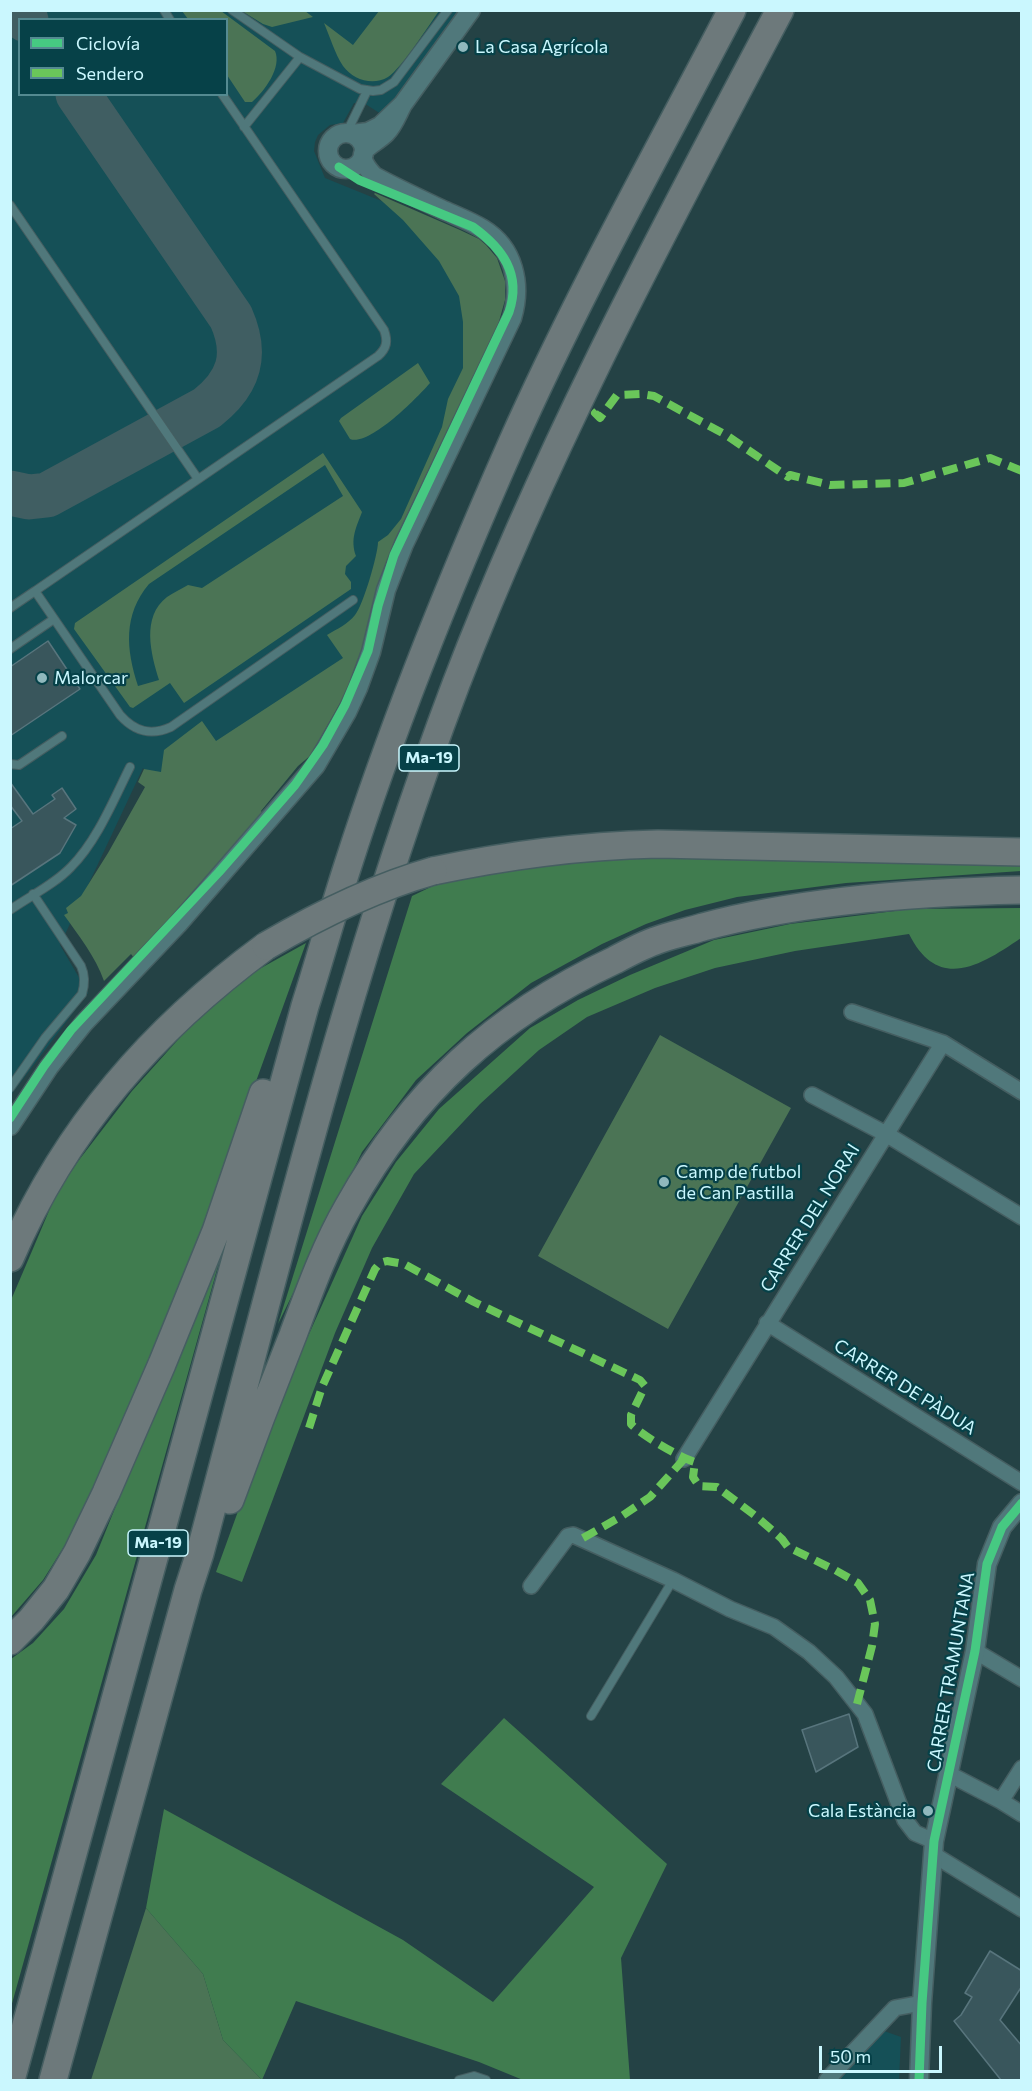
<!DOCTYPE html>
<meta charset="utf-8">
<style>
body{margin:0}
#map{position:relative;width:1032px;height:2091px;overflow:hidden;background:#244245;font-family:Commissioner,sans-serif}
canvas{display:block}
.frame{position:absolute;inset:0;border:12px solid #caf7fe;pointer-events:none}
.legend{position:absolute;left:18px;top:18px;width:210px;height:78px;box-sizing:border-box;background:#064148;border:2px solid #548a91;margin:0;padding:8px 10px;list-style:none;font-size:18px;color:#caf7fe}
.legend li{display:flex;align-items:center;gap:12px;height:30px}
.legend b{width:30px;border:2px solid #548a91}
.scale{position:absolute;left:819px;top:2046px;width:123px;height:27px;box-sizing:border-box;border:3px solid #caf7fe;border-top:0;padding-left:8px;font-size:18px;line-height:21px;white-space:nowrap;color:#caf7fe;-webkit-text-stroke:4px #064148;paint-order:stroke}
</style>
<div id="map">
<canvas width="1032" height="2091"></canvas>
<div class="frame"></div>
<ul class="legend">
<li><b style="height:8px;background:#46c982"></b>Ciclovía</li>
<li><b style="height:8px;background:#6ac65a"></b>Sendero</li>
</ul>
<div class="scale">50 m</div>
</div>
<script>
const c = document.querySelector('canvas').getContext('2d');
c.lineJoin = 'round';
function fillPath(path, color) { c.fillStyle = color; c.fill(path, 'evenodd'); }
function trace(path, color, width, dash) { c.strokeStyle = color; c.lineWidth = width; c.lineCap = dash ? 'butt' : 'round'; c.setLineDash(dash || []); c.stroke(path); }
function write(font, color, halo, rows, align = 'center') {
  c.font = font + ' Commissioner,sans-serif'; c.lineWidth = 4.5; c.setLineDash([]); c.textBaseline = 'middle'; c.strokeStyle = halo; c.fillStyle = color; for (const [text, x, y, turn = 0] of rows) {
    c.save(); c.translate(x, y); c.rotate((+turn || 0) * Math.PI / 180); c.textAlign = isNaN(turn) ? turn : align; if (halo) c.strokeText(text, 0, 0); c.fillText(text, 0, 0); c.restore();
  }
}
const built = new Path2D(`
 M11 11H460L384 116 367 105 354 103 343 123 330 125 318 135 315 142 314 151 325 178 453 230 498 307 382 561 311 748 284 783 213 868 143 768 60 945 88 993 11 1095ZM20 20H226V94H20Z
 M884 2031 901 2037 899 2080H839Z`);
const green = new Path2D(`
 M182 11H221L275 51C282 67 265 91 252 102H245L227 75 226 20 188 19Z
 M242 11H305L313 17 272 27 263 24Z
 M379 11H439C428 26 402 68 388 77 373 86 353 80 343 66 335 54 330 37 324 23L353 45Z
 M375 193 460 230 479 239 486 245 497 258 505 281V300L498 325 388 559 366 639 349 687 311 755 298 766 261 811 264 815 134 958 131 954 104 981C95 956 79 936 64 915L68 913 66 908 81 896 108 853 145 787 138 782 144 769 161 772 164 750 202 721 216 741 343 658 327 635C337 629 348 624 355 615 363 606 378 554 378 542L388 535 401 519 442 427 448 399 463 368V322L459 296 439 261 403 220 374 194Z
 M418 363 430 383C418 397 369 447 350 439L339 421 341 418Z
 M323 453 362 512C356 528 350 539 356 556L346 566 345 574 351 582V589L184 703 170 683 133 708 130 707 74 629 75 623ZM325 465 343 496 202 588 188 585C181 589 173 593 167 597 141 617 151 654 159 680L138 686C126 649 123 615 149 584Z
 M660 1035 791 1108 668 1329 538 1256Z
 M146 1908 203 1974 223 2040 262 2080H91Z`);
const forest = new Path2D(`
 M706 855 1021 861V871L846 883 737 897 685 910 646 924 602 944 531 983 467 1033 416 1080 362 1152 278 1324 412 896 437 884 486 874 592 857Z
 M1021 908V938C980 966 938 992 909 934L795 951 715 968 655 988 587 1017 539 1050 480 1104 414 1174 372 1248 335 1333 242 1582 216 1572 274 1412 362 1216 396 1162 439 1109 530 1028 578 1000 630 975 714 940 790 924 911 909Z
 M306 943 228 1159 178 1303 125 1424 70 1537 43 1580 11 1617V1300L32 1251 57 1192 79 1160 132 1091 184 1033 245 977Z
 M228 1230 11 2007V1659L33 1643 64 1609 96 1555Z
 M504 1718 667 1864 621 1958 630 2080H523L479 2062 296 2001 262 2080 223 2040 203 1974 146 1908 164 1809 403 1940 493 2002 594 1887 441 1784Z`);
const taxiway = new Path2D(`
 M20 10 26 20
 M10 493 29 497 47 495 207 408C239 383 248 355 231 317L78 94`);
const building = new Path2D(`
 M48 641 80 689 10 736V667Z
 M10 782 33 814 55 799 52 795 62 788 76 809 64 818 76 825 60 853 10 886V829L22 821 10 805Z
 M849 1714 858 1747 816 1772 802 1730Z
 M990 1951 1022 1971V1986L1000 2020 1022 2046V2080H1001L954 2021 961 2015 972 1997 965 1993Z`);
const service = new Path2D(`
 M164 10 170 20
 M232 10 300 57 360 89 373 91 381 90 394 82 448 10
 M244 127 300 57
 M347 132 367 91
 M10 205 198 479
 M35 591 378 356C387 348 388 341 384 330L222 94
 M10 608 35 591 120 715C135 732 151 736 171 727L353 600
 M10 649 54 619
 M10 764 19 765 62 736
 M10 910C30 896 55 884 71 867 97 841 114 799 130 767
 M10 1088 45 1038 82 994C85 984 85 975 81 966L33 894
 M591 1716 673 1580
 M459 2080 474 2076 486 2080`);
const minor = new Path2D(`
 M852 1012 943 1043 1022 1092
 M812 1095 886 1134 1022 1217
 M767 1323 1022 1483
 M684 1459 943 1043
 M531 1586 568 1536 573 1535 673 1580 730 1609 774 1627 809 1652 836 1677 865 1714 905 1820 915 1833 934 1841
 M975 1651 1022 1679
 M949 1774 1001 1801 1022 1814
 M1001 1801 1022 1768
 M934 1855 1022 1909
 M827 2080 895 2008 922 2003`);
const tertiary = new Path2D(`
 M328 151a18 18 0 1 1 36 0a18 18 0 1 1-36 0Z
 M352 134 368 132 380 126 403 104 471 10
 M10 1126 49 1067 84 1023 178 924 316 765 347 712 358 688 371 652 386 590 404 544 512 318C522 284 514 248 483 229 470 221 454 215 441 209 418 198 396 188 374 176 349 149 371 148 386 133 394 125 398 113 403 104
 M919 2080 922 2003 934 1841 975 1651 987 1564 1002 1527 1022 1503`);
const motorway = new Path2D(`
 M433 871C510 855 578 846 658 844L1022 852
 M10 1258C65 1129 153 1029 266 946
 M230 1500C250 1445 271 1390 293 1335 309 1292 325 1247 348 1207 412 1092 495 1016 615 960 628 953 641 946 655 941 670 935 687 932 703 927 803 900 918 892 1022 890
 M10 1641 31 1620 56 1589 77 1553 106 1493 162 1364 216 1231 263 1093
 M11 2080 305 1006C320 959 333 911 348 865 394 721 451 581 512 443 578 295 657 154 732 10
 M53 2080 188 1590 200 1553C278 1261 349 966 456 684 545 451 663 231 780 10`);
const motorwayBridge = new Path2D(`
 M266 946C319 915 373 888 433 871`);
const quiet = new Path2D(`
 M597 411 595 413 600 418 617 395 641 394 654 396 726 435 788 477 790 475 830 485 904 483 990 458 1022 471
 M309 1428 322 1387 375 1269 380 1263 387 1261 404 1264 474 1302 640 1380 645 1386 631 1415V1424C641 1435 681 1458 695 1462L693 1477 699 1486 717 1487 757 1517 782 1539 788 1547 835 1570 858 1583 870 1600 875 1624 872 1646 857 1704
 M583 1538 622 1516 650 1497 684 1459`);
const cycleway = new Path2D(`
 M10 1118 44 1066 71 1030 219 872 295 785 323 745 345 705 368 651 378 606 394 555 509 312C522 274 502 248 473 227L359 180 339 167
 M919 2080 922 2003 934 1841 975 1651 987 1564 1002 1527 1022 1503`);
const markers = [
 [463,47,6,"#90b8bd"],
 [42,678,6,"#90b8bd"],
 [664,1182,6,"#90b8bd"],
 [928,1811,6,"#90b8bd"]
];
const shields = [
 [429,758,60],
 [158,1543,60]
];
const shieldNames = [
 ["Ma-19",429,758],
 ["Ma-19",158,1543]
];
const poiNames = [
 ["La Casa Agrícola",475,47],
 ["Malorcar",54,678],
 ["Camp de futbol",676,1172],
 ["de Can Pastilla",676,1193],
 ["Cala Estància",916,1811,"right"]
];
const streetNames = [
 ["CARRER DEL NORAI",810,1218,-58],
 ["CARRER DE PÀDUA",905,1387,32],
 ["CARRER TRAMUNTANA",951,1672,-80]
];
fillPath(built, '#155057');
fillPath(green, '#4b7455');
fillPath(forest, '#407c4f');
trace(taxiway, '#405e62', 45);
fillPath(building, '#39565c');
trace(building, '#58757d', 1.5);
trace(service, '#455e61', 10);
trace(minor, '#455e61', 18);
trace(tertiary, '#455e61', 21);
trace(motorway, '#455e61', 30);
trace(service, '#50787b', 8);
trace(minor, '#50787b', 15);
trace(tertiary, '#50787b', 18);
trace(motorway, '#6d797b', 27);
trace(motorwayBridge, '#455e61', 30, []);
trace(motorwayBridge, '#6d797b', 27);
trace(quiet, '#6ac65a', 8, [15, 8]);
trace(cycleway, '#46c982', 9);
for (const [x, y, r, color] of markers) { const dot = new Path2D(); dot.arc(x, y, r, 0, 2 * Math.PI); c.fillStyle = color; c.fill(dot); trace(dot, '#064148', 2); }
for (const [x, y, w] of shields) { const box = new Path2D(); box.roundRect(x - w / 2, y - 13, w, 26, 4.5); c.fillStyle = '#064148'; c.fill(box); trace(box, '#caf7fe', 1.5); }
write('bold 16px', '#caf7fe', null, shieldNames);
write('18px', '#caf7fe', '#064148', poiNames, 'left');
write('18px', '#caf7fe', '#064148', streetNames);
</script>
